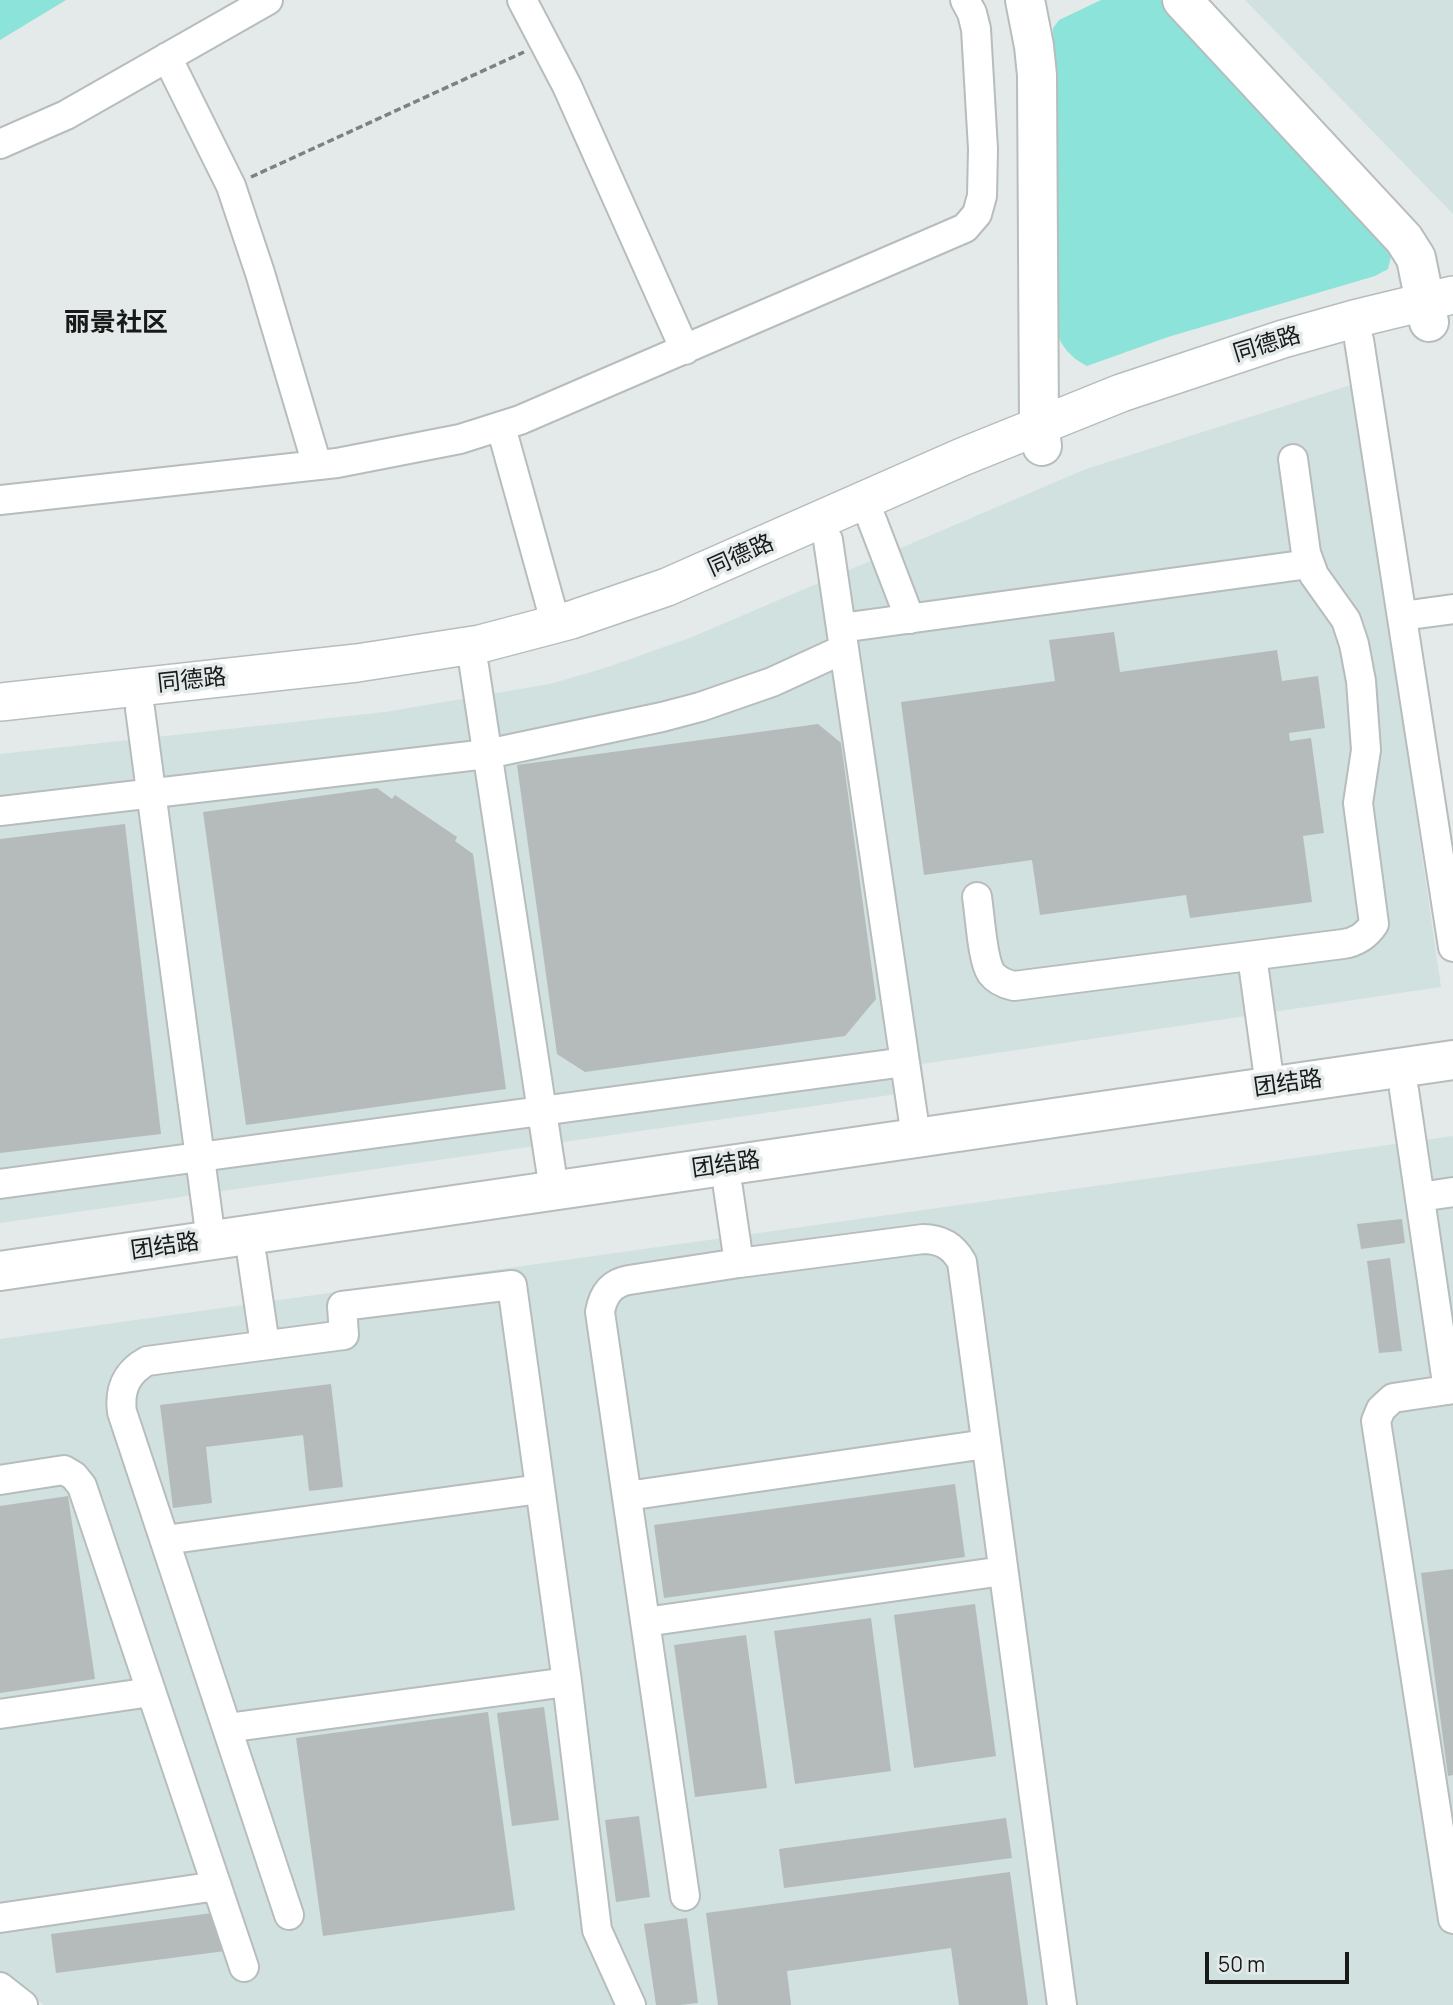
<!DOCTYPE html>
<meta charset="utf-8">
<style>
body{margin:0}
#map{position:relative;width:1453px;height:2005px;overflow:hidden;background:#e3eae9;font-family:Manrope,sans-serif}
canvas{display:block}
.scale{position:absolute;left:1205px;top:1952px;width:144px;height:32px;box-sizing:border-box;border:4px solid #171a19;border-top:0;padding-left:9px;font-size:21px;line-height:24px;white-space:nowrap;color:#171a19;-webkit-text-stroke:5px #e3eae9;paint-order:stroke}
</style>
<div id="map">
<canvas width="1453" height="2005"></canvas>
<div class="scale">50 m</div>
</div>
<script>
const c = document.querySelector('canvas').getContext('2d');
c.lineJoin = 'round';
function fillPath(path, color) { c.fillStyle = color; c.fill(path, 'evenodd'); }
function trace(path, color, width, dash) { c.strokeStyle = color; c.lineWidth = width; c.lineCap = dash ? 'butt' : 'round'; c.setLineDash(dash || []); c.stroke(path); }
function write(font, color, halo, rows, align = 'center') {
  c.font = font + ' Manrope,"Noto Sans SC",sans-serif'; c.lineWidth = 7; c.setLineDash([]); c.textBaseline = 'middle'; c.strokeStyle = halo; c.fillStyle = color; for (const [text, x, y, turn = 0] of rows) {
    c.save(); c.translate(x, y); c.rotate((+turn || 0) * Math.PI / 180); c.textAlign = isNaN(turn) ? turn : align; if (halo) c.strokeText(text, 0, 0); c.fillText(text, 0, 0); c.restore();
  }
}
const built = new Path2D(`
 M1245 0H1453V214Z
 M1354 384 1441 987 922 1064 925 1090 0 1223V754L385 712 550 684 605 668 692 637 1086 469Z
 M1453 1136V2005H44L0 1972V1339Z`);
const green = new Path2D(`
 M0 0H66L0 40Z
 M1101 0H1161L1389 242 1391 257 1388 269 1375 276 1168 337 1087 366C1071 358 1062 347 1055 330L1053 28 1059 20Z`);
const building = new Path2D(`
 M1114 632 1120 672 1277 650 1282 681 1318 676 1325 728 1289 733 1290 741 1311 738 1324 833 1303 836 1312 902 1190 918 1186 895 1040 915 1032 860 924 875 901 702 1055 681 1049 640Z
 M818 724 841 743 876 999 845 1036 585 1072 557 1054 517 765Z
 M377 788 392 799 395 795 457 837 455 841 473 854 506 1089 246 1125 203 812Z
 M125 824 161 1134 0 1153V839Z
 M1402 1219 1405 1243 1361 1249 1357 1224Z
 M1390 1258 1402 1351 1379 1353 1367 1261Z
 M331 1384 343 1487 309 1491 303 1435 206 1447 212 1503 173 1508 160 1405Z
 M955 1484 965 1557 664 1598 654 1525Z
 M68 1496 95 1679 0 1693V1506Z
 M1453 1569V1775L1448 1776 1421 1573Z
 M975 1604 996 1756 914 1768 894 1615Z
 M871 1618 891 1771 795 1784 774 1631Z
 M746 1635 767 1788 695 1797 674 1645Z
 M544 1707 559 1820 512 1826 497 1713Z
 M488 1712 515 1910 323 1936 296 1738Z
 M639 1816 650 1897 616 1902 605 1820Z
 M1006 1818 1012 1858 784 1888 779 1849Z
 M1010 1872 1028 2005H959L951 1948 787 1971 791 2005H718L706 1913Z
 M220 1912 225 1951 56 1973 51 1934Z
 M687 1918 698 2003 680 2005H656L644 1924Z`);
const path = new Path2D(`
 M251 177 524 52`);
const minor = new Path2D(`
 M522 0 567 86 685 350
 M167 57 231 186 260 273 317 465
 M0 144 66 115 268 0
 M1359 340 1453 947
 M501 427 556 625
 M0 500 337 463 460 439 520 420 965 228 977 214 982 196 983 149 976 29 972 13 965 0
 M872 520 910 619
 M828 540 916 1137
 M1402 616 1453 609
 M841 628 1309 564
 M474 666 554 1190
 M140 709 211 1240
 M0 811 487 754 662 717 700 707 772 682 844 649
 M977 897C980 915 982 959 991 973 997 981 1005 984 1014 986L1343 944C1357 942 1366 936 1374 924L1358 803 1366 750 1361 681 1354 644 1346 620 1314 575 1306 553 1293 459
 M1252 956 1270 1086
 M1404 1090 1448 1390
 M0 1184 905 1062
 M728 1188 739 1263
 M1420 1197 1453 1192
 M252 1257 265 1345
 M1453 1389 1393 1398 1381 1409 1376 1421 1453 1919
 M0 1480 64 1470 74 1476 82 1486 244 1967
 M627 1496 986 1444
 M165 1540 540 1489
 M645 1622 1003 1571
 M0 1714 151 1692
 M227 1728 567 1682
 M685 1896 600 1312C603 1295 611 1283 629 1280L739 1263 923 1239C941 1239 953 1246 962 1262L1062 2005
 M289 1915 122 1412C119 1389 127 1372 147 1361L344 1335 342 1306 512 1285 567 1682 597 1930 631 2005
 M0 1918 217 1886
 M0 1987 23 2005`);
const major = new Path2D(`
 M0 702 357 663 480 644 571 620 667 587 962 457 1121 393 1283 339 1354 319 1453 295`);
const highway = new Path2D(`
 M1025 0 1034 46 1037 75 1039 425 1042 446
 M1182 0 1404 239 1416 258 1429 322
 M0 1271 1453 1060`);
const streetNames = [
 ["同德路",1267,345,-17],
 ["同德路",741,556,-24],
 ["同德路",192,681,-6],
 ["团结路",1288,1084,-8],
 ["团结路",726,1165,-8],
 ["团结路",165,1247,-8]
];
const quarterNames = [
 ["丽景社区",116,324]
];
fillPath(built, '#d1e1df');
fillPath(green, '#8be3da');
fillPath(building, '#b5bbba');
trace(minor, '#b6bdbc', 32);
trace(major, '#b6bdbc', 40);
trace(highway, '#b6bdbc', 42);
trace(path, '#7d8281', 3.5, [7, 3.5]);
trace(minor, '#fff', 28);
trace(major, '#fff', 37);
trace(highway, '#fff', 38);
write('23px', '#171a19', '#e3eae9', streetNames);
write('bold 26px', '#171a19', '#e3eae9', quarterNames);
</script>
